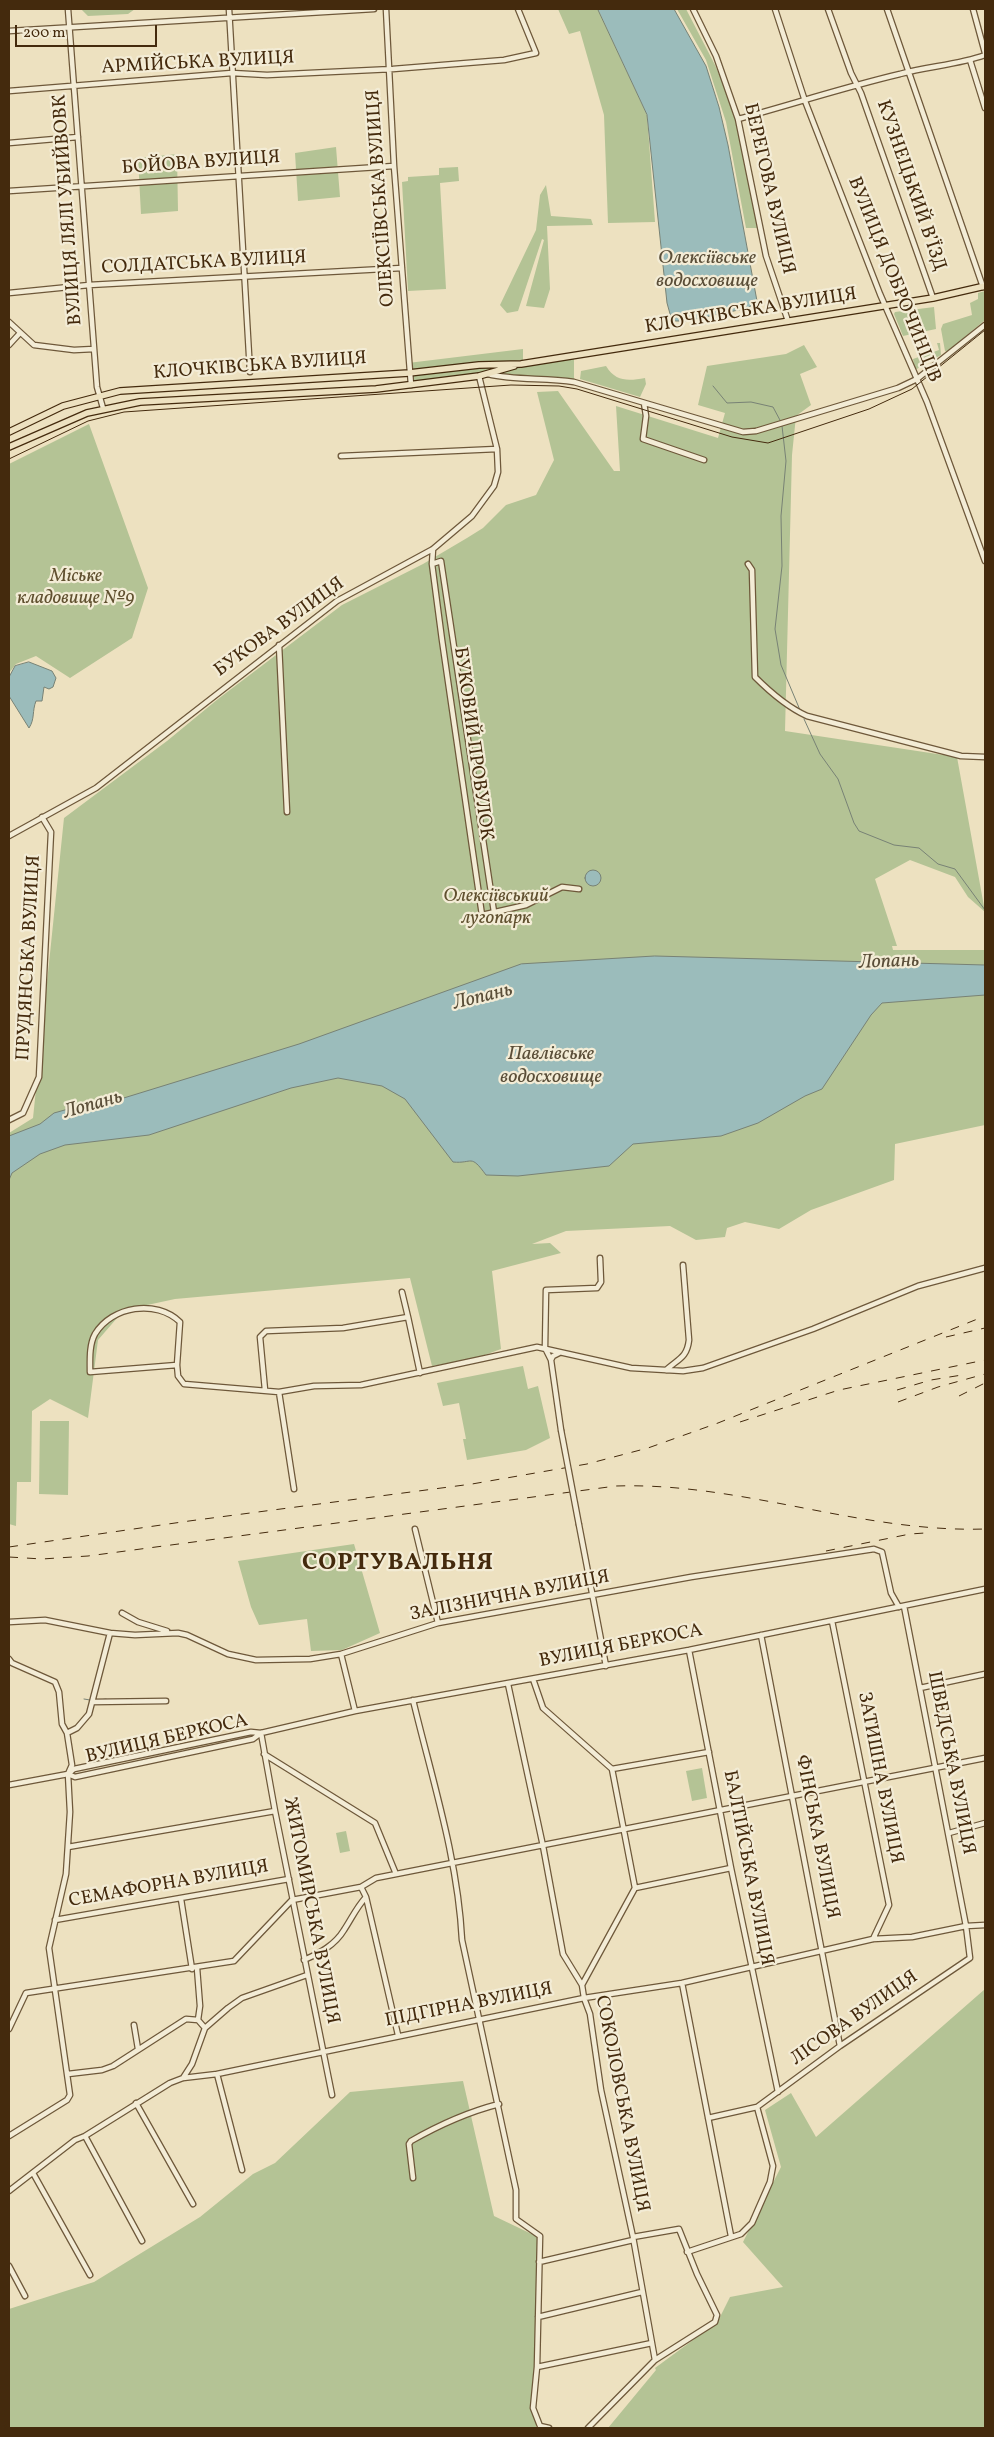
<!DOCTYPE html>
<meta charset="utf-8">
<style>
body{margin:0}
#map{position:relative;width:994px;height:2437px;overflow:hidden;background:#ede1c0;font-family:Vollkorn,serif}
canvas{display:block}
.frame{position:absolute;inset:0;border:10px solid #442a0d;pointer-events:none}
.scale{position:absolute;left:15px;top:25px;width:142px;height:22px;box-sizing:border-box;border:2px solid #442a0d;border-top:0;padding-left:6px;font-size:15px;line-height:18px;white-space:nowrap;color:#442a0d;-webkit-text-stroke:4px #f3ecd6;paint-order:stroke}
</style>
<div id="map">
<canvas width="994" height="2437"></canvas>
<div class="frame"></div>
<div class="scale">200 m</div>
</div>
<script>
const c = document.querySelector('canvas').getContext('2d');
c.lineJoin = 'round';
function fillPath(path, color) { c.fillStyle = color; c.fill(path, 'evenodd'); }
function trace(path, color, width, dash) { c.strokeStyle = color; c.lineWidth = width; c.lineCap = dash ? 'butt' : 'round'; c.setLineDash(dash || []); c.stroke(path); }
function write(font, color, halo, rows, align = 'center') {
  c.font = font + ' Vollkorn,serif'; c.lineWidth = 4.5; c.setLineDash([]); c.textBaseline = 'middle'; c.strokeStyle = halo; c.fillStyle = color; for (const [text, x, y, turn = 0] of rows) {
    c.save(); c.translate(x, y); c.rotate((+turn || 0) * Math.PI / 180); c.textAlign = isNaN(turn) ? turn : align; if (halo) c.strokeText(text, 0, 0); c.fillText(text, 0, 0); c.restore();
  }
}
const green = new Path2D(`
 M81 9H135L128 14 88 16Z
 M558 9H598L647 115 655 222 608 223 604 115 580 31 569 34Z
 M677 9H686L715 65 738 119 760 228H746L726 122 706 60Z
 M336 147 340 197 298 201 295 153Z
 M177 154 178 211 141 214 138 158Z
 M458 167 459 181 440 183 446 289 408 291 402 182 408 181V177L439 175V168Z
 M546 185 551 216 591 219 593 225 547 226 550 289 544 308 526 306 544 240 542 239 518 311 507 313 500 305 536 230 540 195Z
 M985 291V320L947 352 945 351 941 329 943 324 972 315 970 303 978 299V293Z
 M934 307 936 329 903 336 894 314 895 312Z
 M937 343H940L941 355 915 370 913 359 939 350Z
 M804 345 817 367 800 374 811 405 796 416 792 455 785 731 957 757 985 912 968 897 955 877 910 860 875 879 897 946H892L893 950H985V1125L895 1144 894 1180 811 1210 779 1229 745 1222 727 1228 725 1237 696 1240 670 1226 566 1231 532 1244 550 1243 561 1253 492 1271 501 1349 474 1359 432 1366 410 1278 175 1299 124 1310 98 1340 88 1418 50 1399 32 1411 31 1482H17L16 1526 9 1524V1133L33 1118 64 818 167 741 218 699 342 605 423 564 467 538 483 528 506 505 536 495 554 460 537 392 558 391 614 471H620L616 406 718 438 725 413 698 405 707 366 786 354Z
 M523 349V360L490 364 574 356V382L479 376 411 385 408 363Z
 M606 366C616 382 628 381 645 378L646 384 640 397 580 379 581 371Z
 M89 424 148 588 132 638 70 678 36 656 16 664 9 673V464Z
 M523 1366 528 1389 538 1386 550 1438 526 1450 467 1460 463 1439H466L459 1403 443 1406 437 1383Z
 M40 1421H69L68 1495 39 1494Z
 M354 1544 380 1633 342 1650 311 1651 307 1619 259 1625 251 1607 238 1561Z
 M702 1768 707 1798 692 1801 686 1771Z
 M346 1831 350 1851 340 1853 336 1833Z
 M985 1989V2428H608L656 2370 655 2368 712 2326 719 2319 730 2297 783 2287 743 2242 781 2167 765 2110 791 2093 816 2137Z
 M463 2081 494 2216 538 2237 536 2428H9V2309L94 2282 200 2217 253 2174 275 2163 350 2092Z`);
const water = new Path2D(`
 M598 9H674L706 66 719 107 728 145 757 301 748 308 686 321H672L667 303 647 115Z
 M29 662 52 671 56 678 53 687 49 689 44 687 42 701H36C32 711 35 719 29 728L9 696V677L15 666Z
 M585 878a8 8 0 1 1 16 0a8 8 0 1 1-16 0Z
 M655 956 985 965V995L882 1003 871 1015 822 1089 805 1096 758 1123 721 1136 633 1144 609 1166 518 1176 486 1175C470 1153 473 1164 453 1162L405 1099 382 1086 338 1078 291 1088 149 1135 65 1145 40 1154 12 1173 9 1180V1136L40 1124 54 1113 79 1106 101 1105 299 1044 521 964Z`);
const stream = new Path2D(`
 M713 386 727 403 751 402 773 407 781 422
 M782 426 786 461 781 516 782 566 775 629 781 665 800 710
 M804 719 820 754 838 779 854 823 859 831 894 845 919 848 938 864 955 869 985 910
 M84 1699 90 1700
 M99 1700 106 1699`);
const minor = new Path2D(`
 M68 9 97 387 103 408
 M229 9 250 372
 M386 9 394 166 411 385
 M693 9 716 56 738 119 766 256 788 321
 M775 9 805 101 880 294 927 402 985 561
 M828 9 851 73 861 93 933 298
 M887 9 983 287
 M973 9 985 53
 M9 31 374 9
 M970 60 985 108
 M9 91 232 73 267 75 393 69 504 60 536 53 518 9
 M738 119C793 104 845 87 900 74 928 66 958 65 985 55
 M9 143 78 137
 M9 191 394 166
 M9 293 89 285 402 268
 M9 322 34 345 74 350 94 349
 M9 345 20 333
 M488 374C516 381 545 377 574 382L743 432 756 431 898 388 917 379 985 325
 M644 403 646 416 643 439 704 460
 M341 456 497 449
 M433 549 432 564 442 640 482 915 526 905 562 887 579 889
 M432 564 441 561 494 912
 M748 564 752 570 755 677C771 693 787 707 807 716L961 756 985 757
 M279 645 287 812
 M9 836 96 788 337 601 433 549 472 516 494 486 498 472 497 449 479 376
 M9 1120 23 1113 39 1077 51 832 42 817
 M402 1292 408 1317
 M559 1353 553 1356 551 1360 561 1430
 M551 1360 545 1348 546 1290 597 1288 601 1282 600 1258
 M177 1365 180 1322C156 1299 112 1306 95 1334 89 1345 90 1360 90 1372L177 1365 178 1376 184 1384 279 1392 314 1386 361 1385 537 1347 631 1368 683 1371 703 1368 813 1329 918 1286 985 1268
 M666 1370C678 1359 687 1358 689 1340L683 1265
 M265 1390 260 1337 266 1331 343 1328 408 1317 420 1373
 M279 1392 294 1489
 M579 1525 606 1666
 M415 1529 438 1623
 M122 1613 138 1622 167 1631
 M832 1621 889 1905 873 1939
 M9 1622 45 1620 110 1633 135 1635 178 1633 187 1635 228 1654 256 1660 310 1659 341 1654 438 1623 691 1577 874 1549 882 1552 891 1593 899 1607
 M761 1635 840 2046
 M689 1650 731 1868 778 2092
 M341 1654 355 1711
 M9 1659 12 1663 55 1682 59 1692 62 1724 67 1733 72 1765 68 1774 70 1812 66 1874 49 1948 70 2095 67 2100 9 2136
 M533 1679 543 1708 612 1769
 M508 1684 543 1846 563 1954 582 1985 584 1998 590 2014 601 2090 633 2237 655 2360
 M920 1688 985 1674
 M413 1700C432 1779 458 1859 462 1940L516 2190V2219L540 2236 537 2367 533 2408 540 2426 549 2428
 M92 1702 166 1701
 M67 1733 77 1728 89 1714 110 1633
 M261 1733 275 1811 332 2095
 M709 1752 612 1769 635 1888 731 1868
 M264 1754 375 1823 396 1874
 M68 1774 75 1777 253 1739 261 1733
 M9 1785 68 1774 74 1769 251 1732 261 1733 355 1711 689 1650 985 1589
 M949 1833 985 1823
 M68 1847 275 1811
 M366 1897 398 2035
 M181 1899 192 1969
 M55 1920 289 1879
 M304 1960C320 1953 335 1945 344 1930 352 1918 356 1908 366 1897L361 1887 376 1878 985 1758
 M197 1968 200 2006 198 2020 205 2028
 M682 1983 731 2236
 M582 1985 635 1888
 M134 2025 138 2049
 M9 2029 26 1993 234 1961 292 1900 361 1887
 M68 2074 102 2070 113 2066 186 2019 198 2020
 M217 2074 242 2170
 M183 2078 192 2064 205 2028 228 2008 242 1998 307 1975
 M136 2103 193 2204
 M708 2118 757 2107 840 2046 970 1958 966 1926 985 1925
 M85 2136 142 2241
 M33 2173 90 2275
 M413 2178 409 2144 411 2141C439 2125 468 2112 499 2104
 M9 2191 75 2140 85 2136 170 2083 183 2078 217 2074 584 1998 682 1983 873 1939 912 1937 966 1926 904 1606
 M687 2252 741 2234 752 2223 770 2182 773 2166 757 2107
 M539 2262 633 2240
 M9 2266 25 2296
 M538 2317 642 2292
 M537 2367 652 2343
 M588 2428 655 2360 715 2322 717 2315 697 2274 679 2229 633 2237`);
const major = new Path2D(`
 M9 432 63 406 120 391 409 373 479 365 521 364 933 298 985 286
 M9 447 87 413 140 402 376 389 479 376 514 366`);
const tram = new Path2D(`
 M9 459 88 421 124 412 511 385 559 386 577 389 732 437 768 443 869 409 912 389 985 330`);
const rail = new Path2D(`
 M946 1337 985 1328
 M897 1390 931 1380 962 1375
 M959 1396 985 1383
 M898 1402 938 1387 985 1374
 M740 1422 839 1390 985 1360
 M9 1547 189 1521 472 1484 587 1464 648 1448 718 1423 985 1316
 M826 1551 910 1534 925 1533
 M9 1557 42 1559 88 1556 616 1486C741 1482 861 1533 985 1529`);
const minorBridge = new Path2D(`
 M561 1430 579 1525`);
const streetNames = [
 ["АРМІЙСЬКА ВУЛИЦЯ",198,64,-3],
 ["БОЙОВА ВУЛИЦЯ",201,164,-4],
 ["КУЗНЕЦЬКИЙ В’ЇЗД",910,186,71],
 ["БЕРЕГОВА ВУЛИЦЯ",768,189,77],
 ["ОЛЕКСІЇВСЬКА ВУЛИЦЯ",382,198,-94],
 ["ВУЛИЦЯ ЛЯЛІ УБИЙВОВК",69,210,-94],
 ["СОЛДАТСЬКА ВУЛИЦЯ",204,264,-3],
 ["ВУЛИЦЯ ДОБРОЧИНЦІВ",893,280,68],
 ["КЛОЧКІВСЬКА ВУЛИЦЯ",751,312,-9],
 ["КЛОЧКІВСЬКА ВУЛИЦЯ",260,367,-4],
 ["БУКОВА ВУЛИЦЯ",280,628,-36],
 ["БУКОВИЙ ПРОВУЛОК",472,744,82],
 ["ПРУДЯНСЬКА ВУЛИЦЯ",30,958,-87],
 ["ЗАЛІЗНИЧНА ВУЛИЦЯ",510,1597,-11],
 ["ВУЛИЦЯ БЕРКОСА",621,1647,-11],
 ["ВУЛИЦЯ БЕРКОСА",167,1740,-13],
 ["ШВЕДСЬКА ВУЛИЦЯ",950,1763,79],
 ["ЗАТИШНА ВУЛИЦЯ",879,1778,79],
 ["ФІНСЬКА ВУЛИЦЯ",816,1837,79],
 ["БАЛТІЙСЬКА ВУЛИЦЯ",747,1868,79],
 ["СЕМАФОРНА ВУЛИЦЯ",169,1885,-10],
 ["ЖИТОМИРСЬКА ВУЛИЦЯ",310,1911,79],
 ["ПІДГІРНА ВУЛИЦЯ",469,2006,-11],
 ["ЛІСОВА ВУЛИЦЯ",855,2019,-35],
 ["СОКОЛОВСЬКА ВУЛИЦЯ",621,2104,79]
];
const parkNames = [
 ["Міське",76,578],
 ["кладовище №9",76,600],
 ["Олексіївський",496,898],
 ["лугопарк",496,920]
];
const waterNames = [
 ["Олексіївське",707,259],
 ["водосховище",707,282],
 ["Лопань",889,963,-2],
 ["Лопань",483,998,-14],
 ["Павлівське",551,1055],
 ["водосховище",551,1078],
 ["Лопань",93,1106,-16]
];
const districtNames = [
 ["СОРТУВАЛЬНЯ",398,1565]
];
fillPath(green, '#b4c395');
fillPath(water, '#9bbcbb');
trace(water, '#788275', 1);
trace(stream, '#788275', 1);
trace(minor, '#6e583a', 7);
trace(major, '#442a0d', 8);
trace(minor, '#f3ecd6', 4.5);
trace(major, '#ede1c0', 5.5);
trace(tram, '#442a0d', 1);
trace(rail, '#442a0d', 1, [9, 9]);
trace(minorBridge, '#6e583a', 7, []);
trace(minorBridge, '#f3ecd6', 4.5);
write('19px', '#442a0d', '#f3ecd6', streetNames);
write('italic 19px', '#60502f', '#f3ecd6', parkNames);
write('italic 20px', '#5a4e38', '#f3ecd6', waterNames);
c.letterSpacing = '1px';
write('bold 24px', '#442a0d', '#f3ecd6', districtNames);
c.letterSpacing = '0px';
</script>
